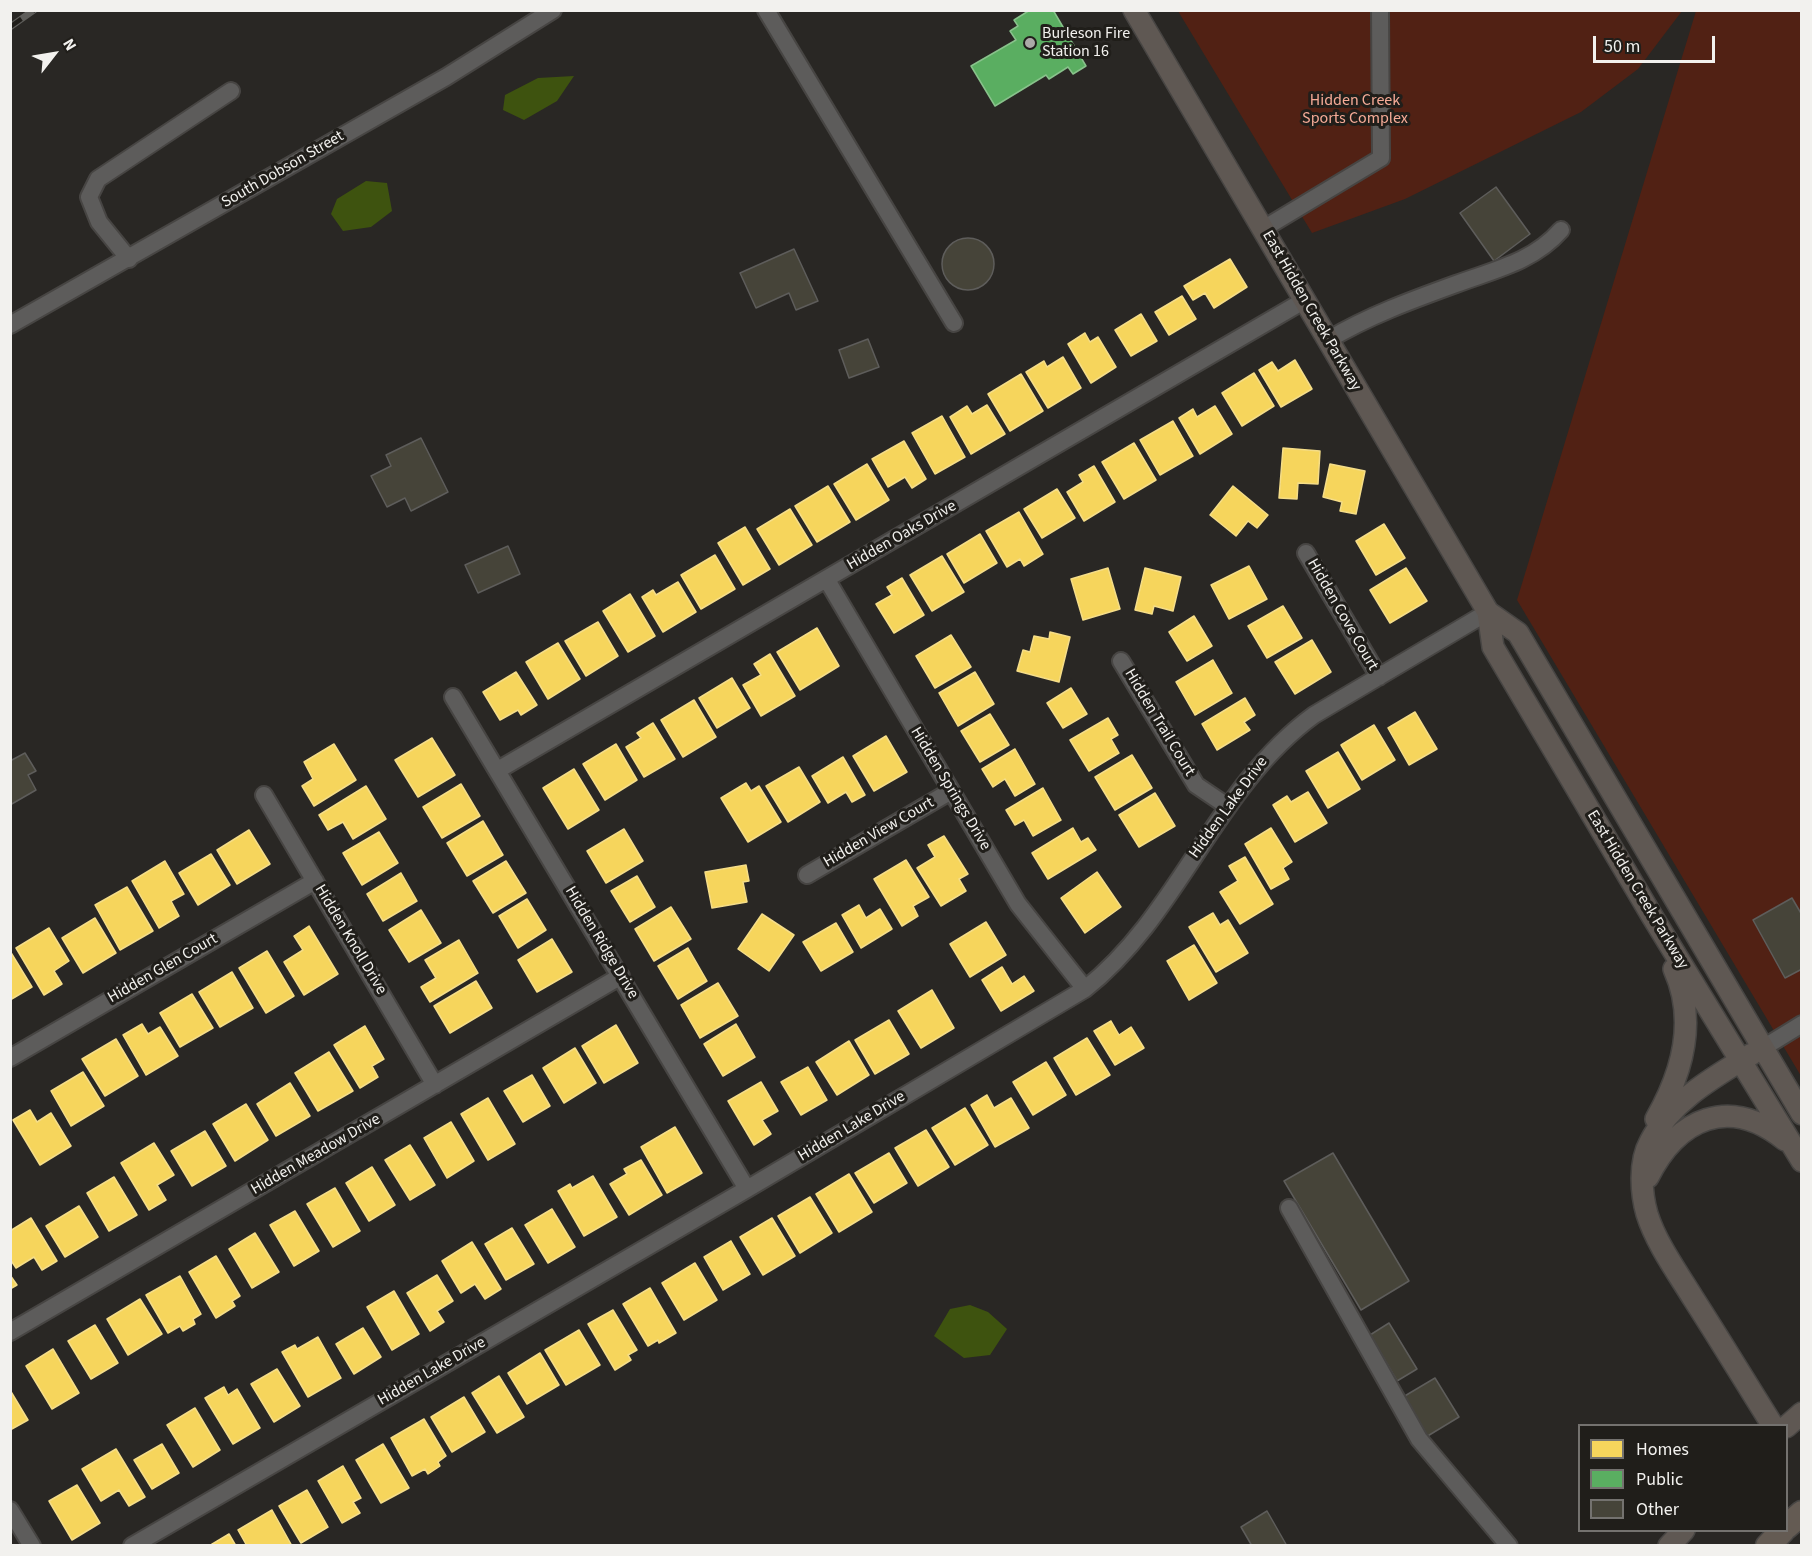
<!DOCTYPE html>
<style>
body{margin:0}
#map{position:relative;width:1812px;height:1556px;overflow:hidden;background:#292724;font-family:"Source Sans 3",sans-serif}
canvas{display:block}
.frame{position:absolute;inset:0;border:12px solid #f2f1ee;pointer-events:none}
.legend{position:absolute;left:1578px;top:1424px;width:210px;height:108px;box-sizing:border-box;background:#201e1a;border:2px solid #74726f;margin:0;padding:8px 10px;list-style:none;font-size:18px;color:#f2f1ee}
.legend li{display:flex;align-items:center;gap:12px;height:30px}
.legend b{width:30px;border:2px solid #74726f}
.north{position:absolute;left:24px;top:24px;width:60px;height:60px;-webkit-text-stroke:4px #201e1a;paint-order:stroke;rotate:59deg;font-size:16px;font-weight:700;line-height:24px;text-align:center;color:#f2f1ee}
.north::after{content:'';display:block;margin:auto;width:21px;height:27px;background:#f2f1ee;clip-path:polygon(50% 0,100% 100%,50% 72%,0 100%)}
.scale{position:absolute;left:1593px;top:36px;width:122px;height:27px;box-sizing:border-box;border:3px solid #f2f1ee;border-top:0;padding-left:8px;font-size:18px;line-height:21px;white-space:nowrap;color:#f2f1ee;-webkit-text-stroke:4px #201e1a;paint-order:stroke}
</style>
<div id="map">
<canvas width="1812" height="1556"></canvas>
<div class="frame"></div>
<ul class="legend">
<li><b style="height:16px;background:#f6d55c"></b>Homes</li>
<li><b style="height:16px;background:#5aae61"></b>Public</li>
<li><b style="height:16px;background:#464439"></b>Other</li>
</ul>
<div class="north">N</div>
<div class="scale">50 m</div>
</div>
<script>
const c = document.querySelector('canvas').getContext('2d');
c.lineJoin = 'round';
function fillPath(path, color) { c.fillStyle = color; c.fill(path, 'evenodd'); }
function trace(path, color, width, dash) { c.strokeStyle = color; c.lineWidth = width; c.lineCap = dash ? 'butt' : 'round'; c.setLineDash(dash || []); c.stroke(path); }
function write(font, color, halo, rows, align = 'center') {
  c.font = font + ' "Source Sans 3",sans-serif'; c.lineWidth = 6; c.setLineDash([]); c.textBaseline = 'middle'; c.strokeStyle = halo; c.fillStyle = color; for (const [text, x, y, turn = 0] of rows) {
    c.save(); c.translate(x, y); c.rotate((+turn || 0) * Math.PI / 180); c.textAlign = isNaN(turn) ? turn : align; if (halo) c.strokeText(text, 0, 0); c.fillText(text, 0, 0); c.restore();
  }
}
const green = new Path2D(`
 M1178 11H1682L1638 69 1581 112 1405 199 1312 233Z
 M1696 11H1801V1076L1517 600Z`);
const water = new Path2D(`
 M574 76 557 101 524 120 503 110 505 95 538 78Z
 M366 181 387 183 392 211 371 227 343 231 331 214 337 199Z
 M970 1305 988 1312 1007 1329 990 1355 964 1358 934 1336 950 1309Z`);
const homes = new Path2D(`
 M1230 259 1247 287 1214 308 1205 293 1193 300 1184 286Z
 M1182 296 1196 319 1169 335 1155 312Z
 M1141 314 1157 341 1131 356 1115 330Z
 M1085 333 1090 342 1098 337 1116 367 1091 383 1068 344Z
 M1063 357 1081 388 1048 408 1026 372 1044 361 1047 367Z
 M1295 360 1312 389 1281 407 1259 370 1272 362 1278 371Z
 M1254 373 1274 406 1242 426 1222 393Z
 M1021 374 1043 411 1010 431 988 394Z
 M987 405 1005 434 971 454 950 417 967 406 972 414Z
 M1215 406 1232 434 1200 454 1179 418 1193 409 1197 417Z
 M942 416 965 457 935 474 912 433Z
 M1173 421 1193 456 1160 475 1140 440Z
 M904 441 926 479 912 488 905 477 888 487 872 459Z
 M1134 443 1156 480 1124 499 1102 462Z
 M1283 448 1320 451 1318 484 1298 483 1297 499 1279 498Z
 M867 464 889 500 856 520 834 484Z
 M1330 464 1365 471 1356 514 1340 511 1342 502 1323 497Z
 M1094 466 1115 502 1084 521 1067 492 1083 482 1079 475Z
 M828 486 850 522 817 542 795 506Z
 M1233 486 1268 515 1257 528 1248 521 1236 536 1210 515Z
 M1057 489 1075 518 1042 538 1024 509Z
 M790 509 812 545 779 565 757 529Z
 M1019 512 1043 554 1024 566 1020 559 1007 567 986 531Z
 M1384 524 1405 558 1376 575 1356 541Z
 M745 527 770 569 743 585 718 543Z
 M980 534 997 563 964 583 947 554Z
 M715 555 735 589 701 609 681 575Z
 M942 556 964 592 932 611 910 575Z
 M1249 566 1267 599 1229 619 1211 585Z
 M1108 568 1120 609 1083 620 1071 579Z
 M1145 568 1181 577 1173 611 1154 606 1152 614 1135 610Z
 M1406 568 1427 601 1390 623 1370 590Z
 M902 578 924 615 894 633 876 604 892 595 887 587Z
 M678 582 696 612 663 632 642 597 653 590 656 595Z
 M630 594 655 636 628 652 603 611Z
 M1283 606 1302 638 1267 658 1248 626Z
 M1194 616 1212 646 1187 661 1169 632Z
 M598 622 618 656 586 676 565 641Z
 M817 628 839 666 800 690 777 652Z
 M1050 632 1070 637 1059 682 1017 671 1023 650 1030 652 1034 636 1049 639Z
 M951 635 971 667 935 688 916 656Z
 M1312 640 1331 672 1295 694 1275 662Z
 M558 643 580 679 548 699 526 662Z
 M770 654 795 696 761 716 743 685 761 675 754 664Z
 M1213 660 1232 693 1195 715 1176 682Z
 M516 672 537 705 521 715 518 710 500 720 483 692Z
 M975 672 994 704 958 726 939 693Z
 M732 678 750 708 717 728 699 698Z
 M1071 688 1087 714 1063 728 1047 703Z
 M1245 698 1255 715 1244 722 1250 730 1217 750 1202 724Z
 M694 700 716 737 683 757 661 720Z
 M1415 712 1437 749 1409 765 1388 728Z
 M990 714 1009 745 980 762 961 731Z
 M1108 718 1118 735 1111 739 1119 753 1089 771 1070 740Z
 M653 723 675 759 644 777 626 747 641 738 637 733Z
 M1374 725 1395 760 1362 780 1341 745Z
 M886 736 907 772 874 791 853 756Z
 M432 738 455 775 418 797 395 760Z
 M334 744 356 780 314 806 302 786 313 779 304 762Z
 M616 744 637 780 605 800 583 764Z
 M1015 749 1035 784 1015 796 1005 779 993 787 982 769Z
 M1338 752 1360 789 1328 808 1306 771Z
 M1132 755 1152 788 1115 810 1095 777Z
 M843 757 865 795 852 802 846 792 828 803 812 776Z
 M799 767 820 802 788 822 766 786Z
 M574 769 599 810 568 829 543 788Z
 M746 783 751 791 759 786 781 822 748 842 721 798Z
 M461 784 480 816 442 838 423 807Z
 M366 786 386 819 353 839 343 822 328 830 319 815Z
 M1043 788 1061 820 1033 836 1024 820 1015 825 1006 810Z
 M1308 792 1327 823 1295 842 1273 805 1287 796 1291 802Z
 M1155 793 1175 826 1139 847 1119 815Z
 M483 821 503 855 467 876 447 843Z
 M1073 828 1081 842 1088 838 1096 850 1048 879 1032 853Z
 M1271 828 1292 862 1283 868 1289 879 1271 889 1245 844Z
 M624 829 643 861 606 883 587 851Z
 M249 830 270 864 237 884 217 850Z
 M379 832 398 863 362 885 343 853Z
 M944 836 968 874 959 879 966 891 941 906 917 868 935 857 928 845Z
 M211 854 230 885 198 905 179 873Z
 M1245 857 1273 904 1240 924 1220 892 1238 881 1229 866Z
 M906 860 929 897 913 906 918 916 902 926 874 879Z
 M165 861 184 894 171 901 179 916 159 928 132 881Z
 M506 861 526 893 493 913 473 881Z
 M746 865 749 881 743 882 747 902 712 908 705 872Z
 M1097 872 1121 907 1085 933 1061 898Z
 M401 873 417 901 383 921 367 894Z
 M637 876 655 907 630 922 611 891Z
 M127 887 153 931 120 950 95 905Z
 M527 899 546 930 518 948 499 916Z
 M859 905 866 918 880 909 892 929 861 948 842 915Z
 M671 907 691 939 654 961 635 929Z
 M421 910 441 943 409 962 389 930Z
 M1213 913 1220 925 1228 920 1248 953 1216 972 1189 927Z
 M762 914 794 935 769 971 738 949Z
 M95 918 116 953 83 973 62 938Z
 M986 922 1006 955 970 977 950 944Z
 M836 923 853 952 821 971 803 942Z
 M309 926 338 974 304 995 284 962 303 950 294 936Z
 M49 928 69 961 54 971 62 984 44 995 16 948Z
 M552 939 572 972 537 992 518 960Z
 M459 940 478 973 430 1002 421 987 436 978 425 960Z
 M1194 945 1217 983 1189 1000 1167 961Z
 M688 948 707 981 678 999 658 966Z
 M10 951 32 987 10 1000Z
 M267 951 294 996 266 1013 239 968Z
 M1002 967 1012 984 1024 976 1034 991 1001 1011 982 980Z
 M232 972 253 1008 220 1027 199 992Z
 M476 981 492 1008 450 1033 434 1006Z
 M718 983 738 1016 700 1038 681 1005Z
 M932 990 954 1028 921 1048 898 1011Z
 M192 994 213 1028 180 1047 160 1013Z
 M889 1020 909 1054 875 1074 855 1040Z
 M1111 1021 1119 1035 1131 1027 1144 1048 1115 1065 1094 1031Z
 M142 1024 148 1034 160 1027 178 1056 146 1075 123 1035Z
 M736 1024 755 1057 723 1076 704 1044Z
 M616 1025 638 1063 604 1083 582 1046Z
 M365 1026 384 1059 372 1066 378 1077 360 1088 334 1045Z
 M1087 1038 1110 1075 1076 1095 1054 1058Z
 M116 1039 138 1076 105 1096 82 1059Z
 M849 1041 869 1075 837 1095 816 1062Z
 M575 1048 596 1083 564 1103 543 1068Z
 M329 1052 353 1091 318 1111 295 1073Z
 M1046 1062 1066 1095 1033 1115 1013 1082Z
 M808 1067 827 1100 801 1115 781 1082Z
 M83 1072 104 1106 71 1126 51 1091Z
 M532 1075 550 1106 523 1122 504 1091Z
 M761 1082 778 1111 762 1120 771 1134 754 1145 728 1101Z
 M290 1083 310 1116 276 1136 257 1104Z
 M987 1095 994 1108 1011 1098 1029 1128 995 1147 971 1105Z
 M488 1098 515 1144 488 1160 461 1114Z
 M246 1104 268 1140 235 1161 213 1124Z
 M965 1108 988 1145 955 1165 932 1128Z
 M30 1110 37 1122 51 1113 71 1146 40 1165 13 1120Z
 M451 1122 474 1161 447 1178 424 1138Z
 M675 1127 702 1173 667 1193 641 1147Z
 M926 1130 949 1167 918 1186 895 1148Z
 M205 1131 226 1166 192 1186 171 1151Z
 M154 1143 174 1175 157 1185 166 1200 149 1210 121 1163Z
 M410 1145 435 1185 410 1200 385 1160Z
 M889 1153 907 1183 874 1203 855 1173Z
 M641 1160 662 1195 629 1215 610 1184 627 1174 624 1169Z
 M372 1167 395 1205 369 1221 346 1183Z
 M849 1174 872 1212 839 1232 816 1194Z
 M593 1176 617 1217 584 1236 558 1191 570 1184 572 1188Z
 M114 1177 137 1215 109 1231 87 1193Z
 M335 1188 360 1231 333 1247 307 1204Z
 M810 1197 832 1233 800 1253 778 1216Z
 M79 1206 98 1237 65 1257 46 1226Z
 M552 1209 575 1247 548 1263 525 1225Z
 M295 1211 319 1251 294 1266 270 1225Z
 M31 1218 57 1261 42 1270 34 1257 16 1268 10 1259V1231Z
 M772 1218 795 1256 763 1275 740 1237Z
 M512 1228 534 1264 506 1280 485 1244Z
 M255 1233 279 1272 252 1288 229 1249Z
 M731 1241 750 1274 723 1290 704 1257Z
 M472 1242 501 1289 485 1299 475 1284 461 1293 442 1261Z
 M216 1256 240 1296 232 1301 235 1306 216 1318 189 1272Z
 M695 1263 717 1300 684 1320 662 1283Z
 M10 1275 17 1285 10 1289Z
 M437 1275 453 1301 437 1311 444 1322 430 1331 407 1293Z
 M180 1276 201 1314 193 1319 195 1324 183 1331 180 1326 168 1333 146 1295Z
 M650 1288 676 1333 659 1343 658 1340 648 1346 623 1304Z
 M394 1291 419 1334 392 1350 367 1307Z
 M140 1299 162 1334 128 1355 107 1319Z
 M613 1310 637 1350 628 1355 631 1360 615 1370 588 1324Z
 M95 1325 118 1363 91 1379 68 1341Z
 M363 1328 381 1357 354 1374 336 1344Z
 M579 1330 600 1365 566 1385 545 1350Z
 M318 1337 341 1378 308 1397 282 1352 295 1345 297 1349Z
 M53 1349 79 1393 52 1409 26 1366Z
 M540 1353 559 1385 527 1404 508 1373Z
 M277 1369 300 1406 274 1422 251 1384Z
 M499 1376 524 1417 497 1433 472 1393Z
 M224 1387 228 1395 237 1389 260 1428 233 1444 205 1398Z
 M10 1390 28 1420 10 1430Z
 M464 1397 485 1432 452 1452 431 1417Z
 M195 1408 220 1450 193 1467 167 1425Z
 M424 1419 446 1456 438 1462 440 1466 428 1474 425 1469 412 1476 391 1438Z
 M162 1444 179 1473 152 1489 134 1460Z
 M383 1444 409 1488 381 1503 356 1460Z
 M116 1449 145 1497 129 1506 119 1490 101 1501 82 1469Z
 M343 1466 361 1498 353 1502 360 1513 342 1523 318 1481Z
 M77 1485 100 1523 72 1540 49 1501Z
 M307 1490 328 1527 301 1543 279 1506Z
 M272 1510 292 1546H247L238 1530Z
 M229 1534 236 1546H209Z`);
const public = new Path2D(`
 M1030 10H1053L1086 66 1073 74 1068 67 1049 79 1046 75 995 106 971 66 1016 40 1010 31 1018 26 1014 20Z`);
const building = new Path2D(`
 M1496 187 1530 234 1494 261 1460 213Z
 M942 264a26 26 0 1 1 52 0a26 26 0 1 1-52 0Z
 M794 249 818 301 796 310 789 293 756 308 740 273Z
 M868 339 879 367 849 378 839 350Z
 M421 438 448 492 411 511 405 498 387 507 371 476 391 466 386 455Z
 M508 546 520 574 478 593 465 565Z
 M25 753 36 771 28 775 36 790 10 805V761Z
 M1792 898 1802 915V969L1785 978 1753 920Z
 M1333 1153 1409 1281 1361 1310 1284 1181Z
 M1389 1323 1417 1369 1397 1381 1370 1335Z
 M1435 1378 1459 1417 1426 1437 1403 1397Z
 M1267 1511 1287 1546H1252L1241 1527Z`);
const minor = new Path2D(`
 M766 10 954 323
 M1263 229 1381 158 1380 10
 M129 259 99 222 89 197 98 179 231 91
 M10 325 446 77 553 10
 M1328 340C1368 316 1412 300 1456 284 1494 270 1533 262 1561 230
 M1306 553 1379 677
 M827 580 1018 904 1085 989
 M1121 661 1196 785 1227 806
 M453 697 747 1189
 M498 770 1305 300
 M264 795 435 1085
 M807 875 951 791
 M1763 1048 1802 1024
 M10 1058 315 881
 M1289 1208 1419 1439 1509 1546
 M10 1332 621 976
 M10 1510 32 1546
 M132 1546 747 1189 1085 989C1180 914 1215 787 1314 715L1488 612`);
const major = new Path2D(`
 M1134 10 1488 612 1493 647 1652 916 1802 1161
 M1488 612 1518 633 1802 1114
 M1752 1054C1714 1077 1671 1101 1650 1142 1639 1162 1641 1193 1647 1214 1656 1243 1677 1272 1693 1298 1720 1340 1746 1383 1773 1426
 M1656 1119C1683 1072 1697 1020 1674 969
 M1648 1177C1678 1118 1729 1095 1785 1140
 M1786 1427 1802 1413
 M1669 1546 1684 1530`);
const highway = new Path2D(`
 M1786 1527 1802 1513
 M1768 1546 1783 1530`);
const rail = new Path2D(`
 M10 27 34 10`);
const markers = [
 [1030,43,6,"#acaaa7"]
];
const poiNames = [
 ["Burleson Fire",1042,34],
 ["Station 16",1042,52]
];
const parkNames = [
 ["Hidden Creek",1355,101],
 ["Sports Complex",1355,119]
];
const streetNames = [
 ["South Dobson Street",283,170,-30],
 ["East Hidden Creek Parkway",1311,311,60],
 ["Hidden Oaks Drive",902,536,-30],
 ["Hidden Cove Court",1342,615,60],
 ["Hidden Trail Court",1159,723,59],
 ["Hidden Springs Drive",950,789,59],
 ["Hidden Lake Drive",1229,808,-54],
 ["Hidden View Court",879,833,-30],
 ["East Hidden Creek Parkway",1637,890,59],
 ["Hidden Knoll Drive",350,940,59],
 ["Hidden Ridge Drive",601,943,59],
 ["Hidden Glen Court",163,969,-30],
 ["Hidden Lake Drive",852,1127,-31],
 ["Hidden Meadow Drive",316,1155,-30],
 ["Hidden Lake Drive",432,1372,-30]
];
fillPath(green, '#512114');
fillPath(water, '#3e530f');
fillPath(homes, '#f6d55c');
trace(homes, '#f5dd88', 1.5);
fillPath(public, '#5aae61');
trace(public, '#88c28b', 1.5);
fillPath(building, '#464439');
trace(building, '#5e5d5b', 1.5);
trace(minor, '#474543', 20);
trace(major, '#474543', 24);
trace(highway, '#474543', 27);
trace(minor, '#5d5c5b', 16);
trace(major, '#5f5853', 21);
trace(highway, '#645b53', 24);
trace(rail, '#5f5e5b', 7);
trace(rail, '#201e1a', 4.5, [14]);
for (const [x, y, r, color] of markers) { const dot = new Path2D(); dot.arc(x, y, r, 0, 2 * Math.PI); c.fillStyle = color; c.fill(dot); trace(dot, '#201e1a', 2); }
write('16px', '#f2f1ee', '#201e1a', poiNames, 'left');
write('16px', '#f6ab97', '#201e1a', parkNames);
write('16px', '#f2f1ee', '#201e1a', streetNames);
</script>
